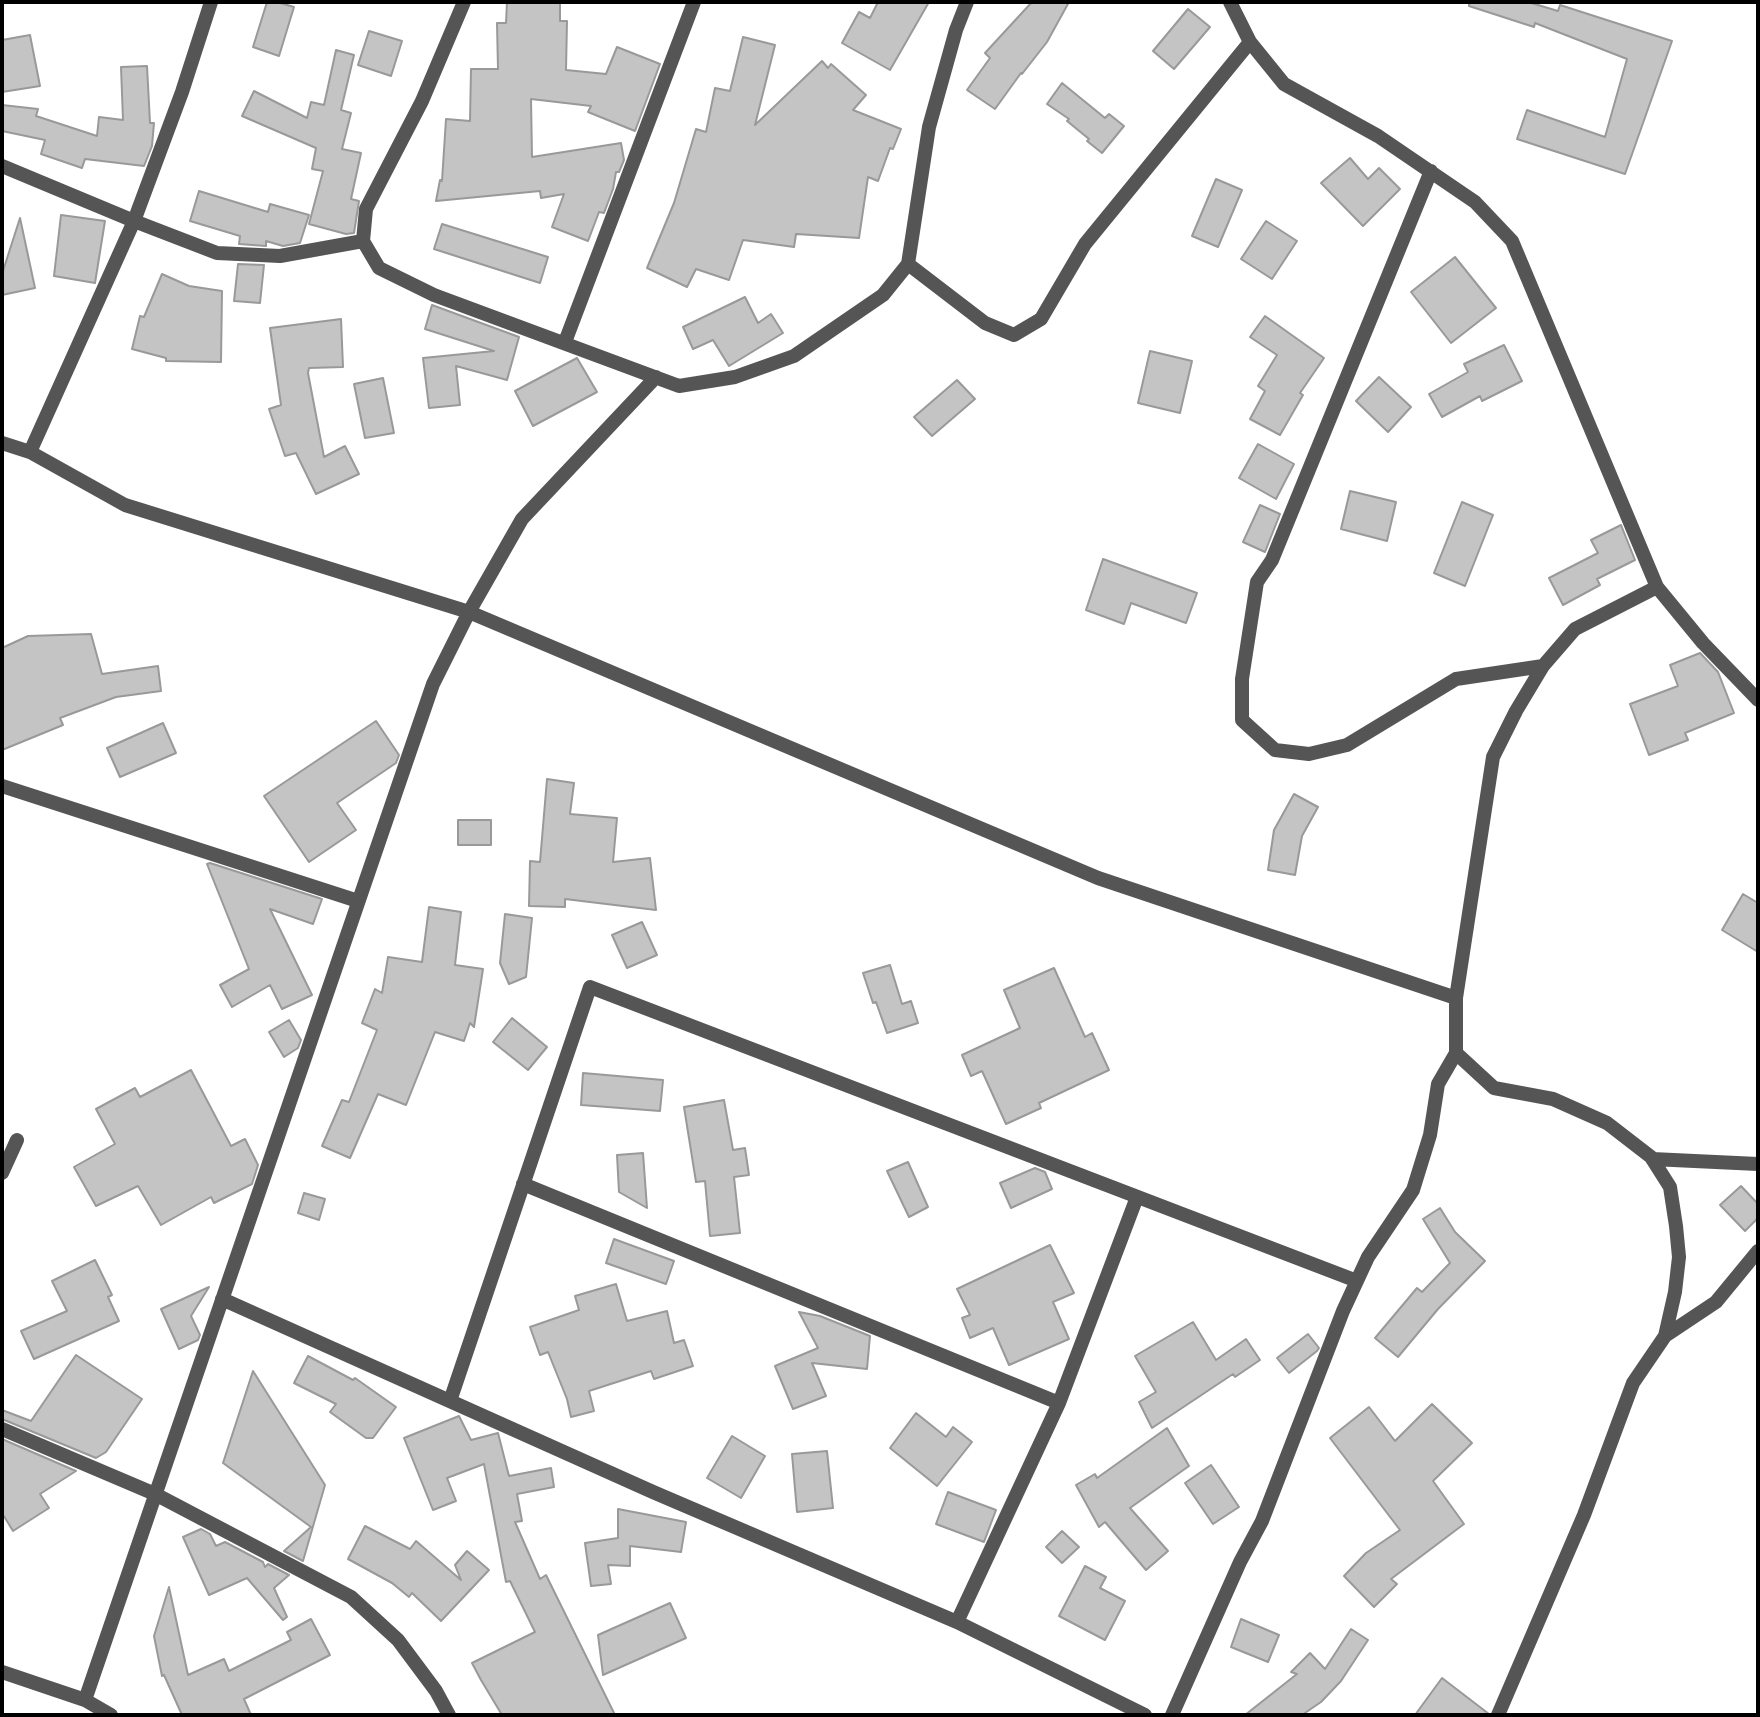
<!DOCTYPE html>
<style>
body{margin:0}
#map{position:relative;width:1760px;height:1717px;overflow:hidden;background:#fff;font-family:Manrope,sans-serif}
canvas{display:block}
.frame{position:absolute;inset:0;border:4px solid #000;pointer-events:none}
</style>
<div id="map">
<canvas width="1760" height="1717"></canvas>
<div class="frame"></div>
</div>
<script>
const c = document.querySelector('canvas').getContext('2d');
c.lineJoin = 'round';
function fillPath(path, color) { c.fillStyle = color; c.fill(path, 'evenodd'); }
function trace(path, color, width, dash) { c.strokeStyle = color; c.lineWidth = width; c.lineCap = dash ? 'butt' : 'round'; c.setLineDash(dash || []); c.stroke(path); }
const building = new Path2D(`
 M267 2H277L294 7 279 56 253 47Z
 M507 2H560V21H567L566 70 606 74 617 47 660 64 635 131 588 112 591 106 531 99 532 157 621 143 624 160 619 172H616L613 189 604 213 599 212 588 241 552 227 564 194 541 198 540 191 436 201 440 180 442 181 446 119 470 121 471 69H498L497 23H506Z
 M878 2H929L890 70 842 43 859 12 870 18Z
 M1032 2H1069L1047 42 1022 74 1021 73 995 109 967 90 990 58 985 53Z
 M1469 2H1528L1558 11 1560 5 1672 41 1625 174 1517 139 1527 110 1605 137 1627 59 1535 23 1534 27 1469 6Z
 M1188 9 1210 27 1174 69 1153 51Z
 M369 31 402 41 391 76 358 65Z
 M30 35 40 86 2 92V40Z
 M743 37 775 45 755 125 822 61 828 68 831 64 866 95 853 110 901 129 893 149 890 148 878 181 868 177 859 238 796 234 794 247 743 240 729 280 696 269 687 287 647 268 674 203 696 129 706 132 715 88 730 91Z
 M336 50 354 55 341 110 351 113 342 149 361 153 351 199 359 201 354 233 346 234 309 224 323 171 312 169 316 148 242 116 254 91 307 118 311 102 324 105Z
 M147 66 150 123H154L152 146 144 166 85 159 82 168 41 154 45 140 2 131V105L38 109 36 116 97 136 99 117 123 120 121 67Z
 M1062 83 1105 118 1109 114 1124 126 1102 153 1087 141 1089 139 1067 121 1069 119 1047 104Z
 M1350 158 1368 179 1379 168 1400 189 1363 226 1321 183Z
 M1216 179 1242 190 1218 247 1192 236Z
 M199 191 268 212 270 204 309 215 300 243 283 246 266 241V246L239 244 240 236 190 221Z
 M61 215 105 221 95 283 54 276Z
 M20 218 35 288 2 295V274Z
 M1266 221 1297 241 1272 279 1241 259Z
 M442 224 548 257 540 283 434 249Z
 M1455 257 1496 308 1451 343 1411 292Z
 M238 264 264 265 260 303 234 301Z
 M162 274 189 286 222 291 221 362 166 361V358L132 349 140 316 144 317Z
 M745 297 758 323 771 314 783 333 729 366 713 340 693 349 683 327Z
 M432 305 519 337 507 380 456 366 460 405 429 408 423 358 494 351 425 329Z
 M1265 316 1324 358 1300 393 1303 395 1280 435 1250 419 1265 391 1258 386 1277 355 1250 337Z
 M341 319 343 367 309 368 308 373 324 457 345 446 359 474 316 494 296 453 285 456 269 409 281 405 270 328Z
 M1504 345 1522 381 1482 401 1480 396 1442 417 1429 394 1468 372 1464 364Z
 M1150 351 1192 361 1180 413 1138 403Z
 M577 358 597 392 533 426 515 391Z
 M1379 377 1411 407 1388 432 1356 401Z
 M383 378 394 433 365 438 354 384Z
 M957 380 975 399 932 436 914 417Z
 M1258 444 1294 464 1276 499 1239 478Z
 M1350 491 1396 502 1387 541 1341 529Z
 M1462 502 1493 515 1465 586 1434 573Z
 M1260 505 1280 514 1265 552 1243 542Z
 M1621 525 1635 560 1597 579 1600 585 1563 605 1549 578 1598 553 1591 540Z
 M1103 559 1197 593 1186 623 1131 603 1124 624 1086 610Z
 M91 634 102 674 158 666 161 691 116 697 60 718 63 725 2 750V648L28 636Z
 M1700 653 1718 672 1734 713 1685 733 1688 740 1649 755 1630 704 1678 686 1670 665Z
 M376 721 399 755 396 763 337 803 356 830 309 862 264 796Z
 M163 723 176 753 120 777 107 748Z
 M547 779 574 783 570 814 617 818 613 862 650 858 656 910 565 899V907L529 906 530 861 540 862Z
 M1294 794 1318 807 1302 836 1295 875 1268 870 1274 830Z
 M458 820H491V845H458Z
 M210 863 322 899 313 924 270 909 312 995 282 1009 270 985 232 1007 220 985 249 969 207 864Z
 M1743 894 1758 903V952L1722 930Z
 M429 907 461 912 455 965 483 969 474 1027 470 1023 464 1041 435 1032 406 1105 378 1094 350 1158 322 1146 342 1100 349 1102 377 1030 362 1023 375 989 382 993 388 957 422 962Z
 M505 914 532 918 526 977 509 984 500 963Z
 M642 922 657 955 627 968 612 935Z
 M890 965 902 1004 911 1001 918 1023 887 1033 876 1002 873 1003 863 973Z
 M1054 968 1085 1037 1092 1033 1109 1070 1039 1103 1041 1108 1006 1124 982 1071 971 1076 962 1055 1020 1028 1004 990Z
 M512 1018 547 1047 528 1070 493 1042Z
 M289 1020 301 1040 298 1048 284 1057 269 1032Z
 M191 1070 231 1146 245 1139 258 1165 252 1184 214 1203 211 1197 161 1225 138 1186 96 1206 74 1167 115 1144 96 1109 135 1088 140 1097Z
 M583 1073 663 1080 660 1111 581 1105Z
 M724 1100 733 1150 745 1148 749 1175 734 1177 740 1233 710 1236 705 1181 696 1182 684 1107Z
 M643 1153 647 1208 619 1192 617 1155Z
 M908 1162 928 1207 909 1217 887 1171Z
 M1035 1168 1045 1172 1052 1189 1011 1208 1000 1183Z
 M1741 1186 1758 1204V1218L1745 1231 1720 1205Z
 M304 1193 325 1199 319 1220 298 1213Z
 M1440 1208 1455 1232 1485 1261 1438 1309 1398 1357 1375 1338 1417 1288 1422 1292 1450 1263 1423 1219Z
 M614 1239 674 1261 666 1284 606 1263Z
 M1050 1245 1074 1293 1053 1302 1069 1339 1009 1365 993 1328 970 1338 962 1318 970 1315 957 1289Z
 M95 1260 112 1295 108 1297 119 1321 34 1359 21 1331 67 1311 52 1281Z
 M616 1284 627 1321 667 1311 674 1343 684 1340 693 1366 654 1379 651 1371 589 1391 594 1411 571 1417 567 1399 548 1352 540 1355 530 1327 579 1310 575 1296Z
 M209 1287 191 1316 200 1335 198 1340 179 1349 161 1309Z
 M799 1312 820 1316 870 1336 867 1369 812 1363 826 1396 793 1409 775 1366 818 1348Z
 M1193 1322 1216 1360 1246 1339 1260 1360 1235 1377 1233 1374 1152 1428 1139 1402 1156 1392 1135 1356Z
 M1308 1334 1319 1348 1317 1351 1289 1373 1277 1358Z
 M76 1355 142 1399 106 1452 96 1458 2 1419V1410L31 1421Z
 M308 1356 353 1380 355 1378 396 1407 373 1438H366L330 1412 336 1404 294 1383Z
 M253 1371 325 1485 303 1561 284 1551 311 1527 223 1463Z
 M1432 1404 1472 1443 1433 1481 1464 1524 1391 1579 1397 1584 1374 1607 1344 1576 1366 1553 1400 1530 1330 1438 1369 1407 1395 1441Z
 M916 1413 946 1437 953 1427 972 1442 937 1486 890 1448Z
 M459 1416 471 1440 498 1433 509 1476 551 1468 554 1487 517 1494 522 1521 515 1522 540 1579 546 1575 615 1715H502L481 1680 472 1663 535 1632 510 1581 506 1582 484 1464 447 1478 456 1501 433 1510 404 1438Z
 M1167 1428 1189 1466 1130 1508 1168 1551 1146 1570 1105 1522 1099 1527 1076 1485 1095 1474 1097 1478Z
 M732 1436 765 1456 741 1498 707 1478Z
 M2 1439 76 1471 40 1494 49 1508 13 1531 2 1513Z
 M827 1451 833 1508 797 1512 792 1454Z
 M1211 1465 1239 1507 1213 1524 1185 1483Z
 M948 1492 996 1510 984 1542 936 1524Z
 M618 1509 686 1522 681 1552 630 1546V1566L608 1565 611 1584 591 1586 585 1543 618 1538Z
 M365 1526 410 1549 416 1541 461 1580 455 1565 467 1551 489 1570 441 1621 412 1593 409 1597 392 1583 348 1559Z
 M201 1529 210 1534 216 1546 225 1542 263 1562 265 1567 268 1564 289 1575 274 1588 287 1617 283 1620 247 1578 209 1595 183 1537Z
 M1062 1531 1079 1547 1062 1563 1046 1547Z
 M1085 1566 1106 1577 1100 1588 1125 1601 1105 1640 1059 1616Z
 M169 1587 188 1675 224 1659 229 1671 291 1640 287 1632 311 1619 330 1655 244 1699 251 1715H182L164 1675 162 1676 154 1636Z
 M670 1603 686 1638 603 1675 598 1635Z
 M1241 1619 1279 1635 1268 1662 1231 1647Z
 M1351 1629 1368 1640 1341 1681 1321 1702 1302 1715H1245L1297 1674 1291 1672 1310 1653 1325 1669Z
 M1442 1678 1489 1714 1488 1715H1415Z`);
const minor = new Path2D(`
 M464 2 422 101 366 209 363 241 379 268 434 295 679 386 735 377 794 356 883 295 908 264 929 127 956 30 967 2
 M1230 2 1250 42 1284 84 1378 136 1475 202 1512 241 1657 587 1703 643 1758 700
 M2 166 134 221 217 253 280 256 363 241
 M1431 171 1272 560 1257 582 1242 679V720L1275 750 1309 754 1347 745 1456 679 1543 666
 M908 264 985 323 1014 335 1041 319 1085 244 1250 42
 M565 342 694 2
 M2 443 30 452 125 505 469 612 1098 878 1456 998
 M30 452 134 221 182 92 211 2
 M2 786 358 901
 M1456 1053V998L1493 757 1516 711 1543 666 1575 629 1657 587
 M1652 1159 1758 1164
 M2 1173 17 1140
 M523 1184 1059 1403 957 1622
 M222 1299 653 1492 957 1622 1145 1715
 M1665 1336 1716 1302 1758 1251
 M450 1401 590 987 1357 1281
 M1059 1403 1137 1197
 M2 1429 155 1494 351 1597 398 1640 436 1691 449 1715
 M2 1672 85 1700 111 1715
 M85 1700 433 684 469 612 522 519 656 377
 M1172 1715 1240 1562 1262 1521 1343 1311 1368 1257 1413 1190 1430 1135 1438 1084 1456 1053 1494 1088 1553 1099 1607 1123 1651 1157 1670 1187 1676 1226 1679 1257 1675 1292 1665 1336 1633 1383 1584 1515 1498 1715`);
fillPath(building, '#c4c4c4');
trace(building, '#999', 2);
trace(minor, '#555', 14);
</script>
